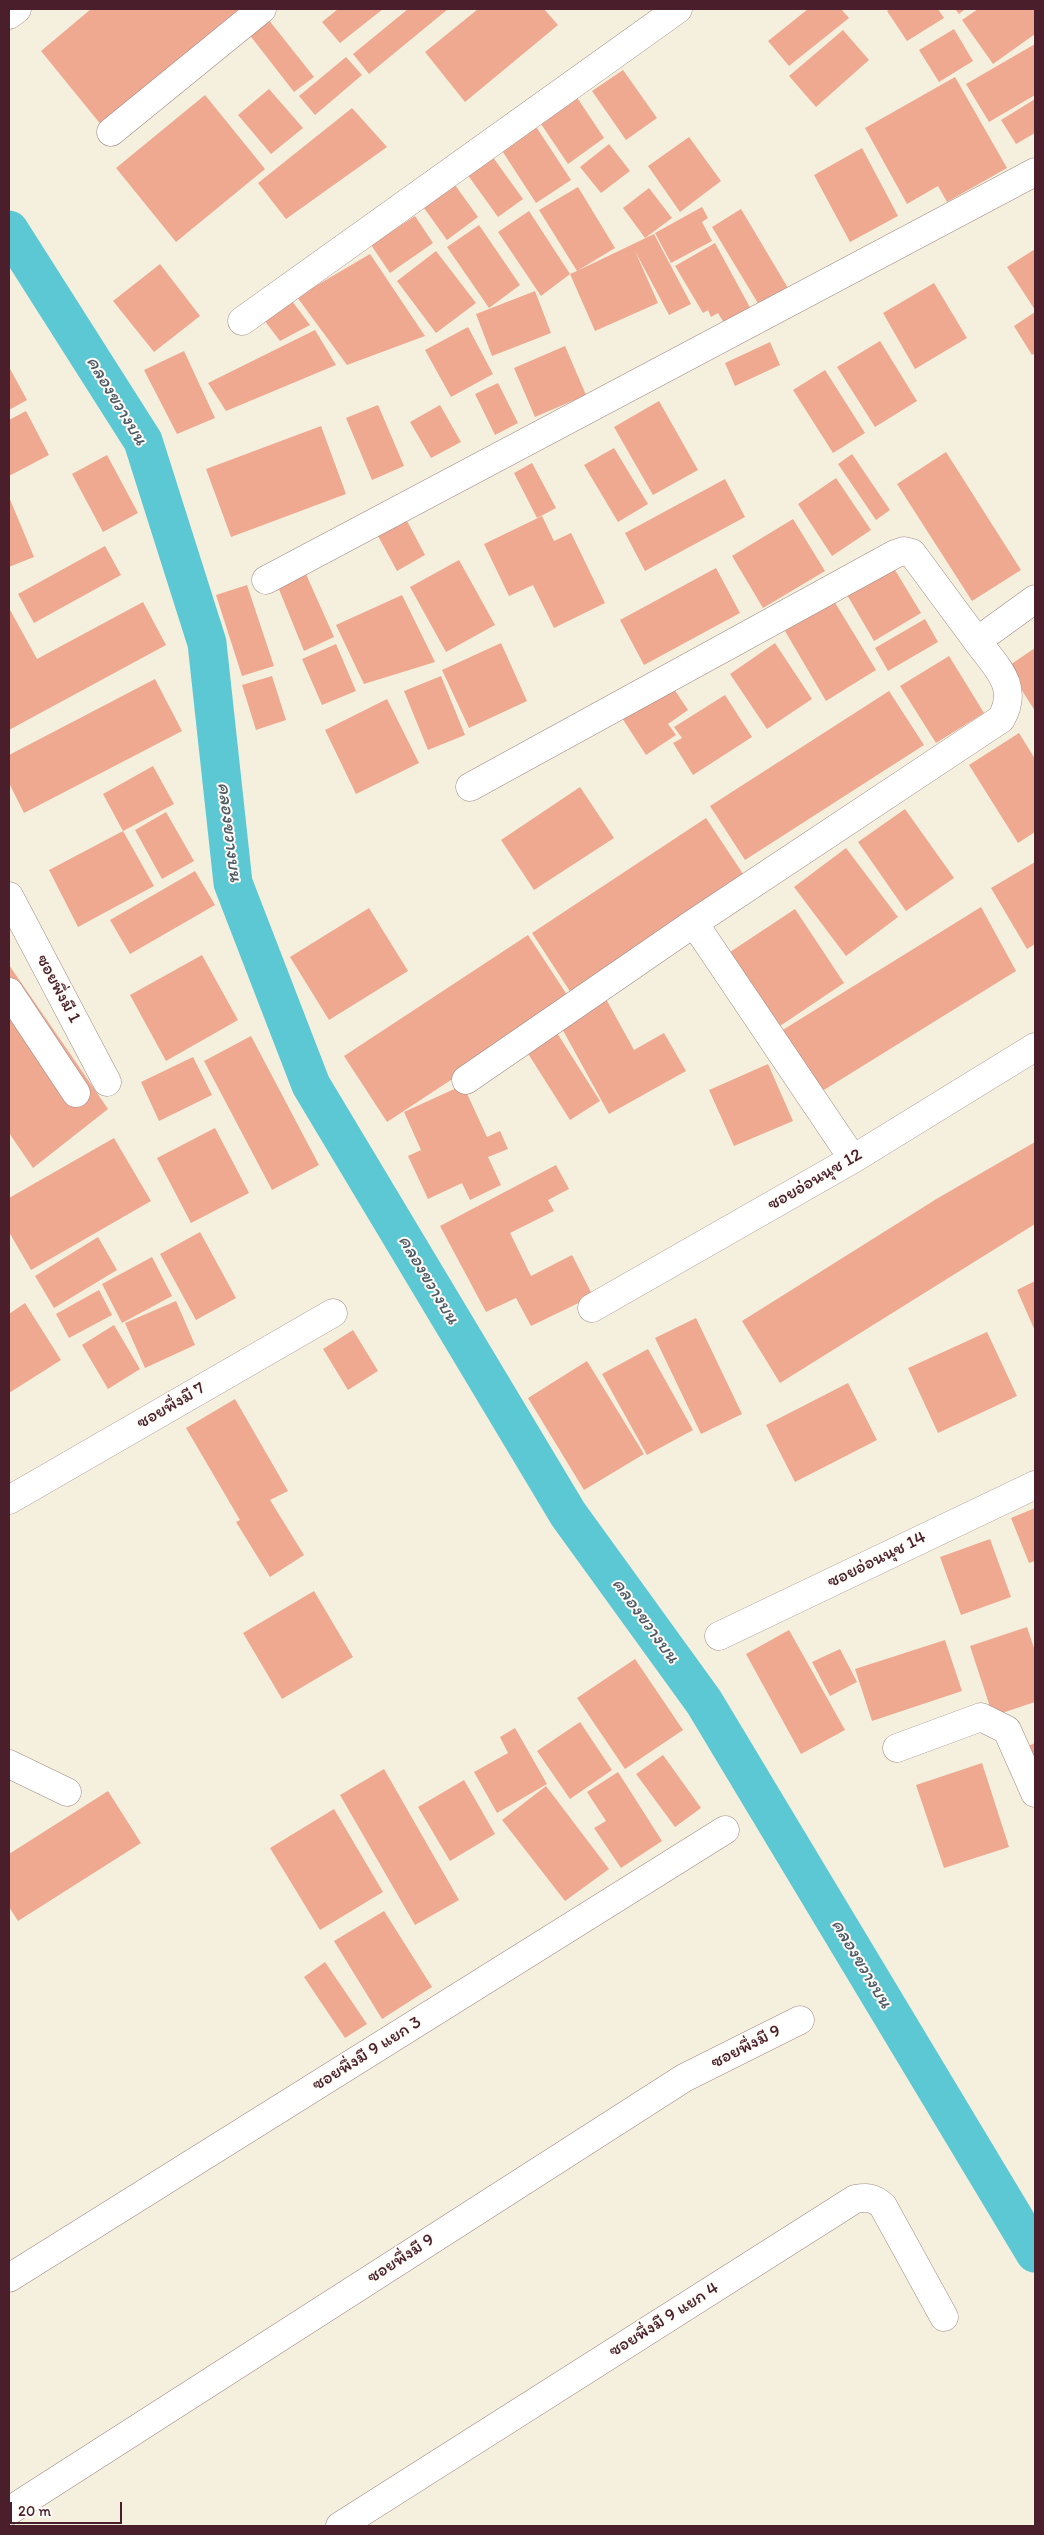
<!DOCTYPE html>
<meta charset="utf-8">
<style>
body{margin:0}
#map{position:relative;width:1044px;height:2535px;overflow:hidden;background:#f5f0de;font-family:Itim,sans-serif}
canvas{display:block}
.frame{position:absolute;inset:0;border:10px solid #4a1f2b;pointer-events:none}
.scale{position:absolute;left:10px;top:2502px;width:112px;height:22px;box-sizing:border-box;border:2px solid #4a1f2b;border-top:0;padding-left:6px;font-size:15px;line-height:18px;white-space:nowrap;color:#4a1f2b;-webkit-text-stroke:4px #fdfcf7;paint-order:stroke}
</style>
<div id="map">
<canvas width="1044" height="2535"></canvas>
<div class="frame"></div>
<div class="scale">20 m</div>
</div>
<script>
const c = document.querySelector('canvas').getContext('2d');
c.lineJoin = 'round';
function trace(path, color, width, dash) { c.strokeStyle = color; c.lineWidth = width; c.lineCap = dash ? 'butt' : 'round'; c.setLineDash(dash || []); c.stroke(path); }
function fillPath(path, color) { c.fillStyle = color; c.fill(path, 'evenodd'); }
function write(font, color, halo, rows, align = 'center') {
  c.font = font + ' Itim,"Playpen Sans Thai",sans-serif'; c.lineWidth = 4; c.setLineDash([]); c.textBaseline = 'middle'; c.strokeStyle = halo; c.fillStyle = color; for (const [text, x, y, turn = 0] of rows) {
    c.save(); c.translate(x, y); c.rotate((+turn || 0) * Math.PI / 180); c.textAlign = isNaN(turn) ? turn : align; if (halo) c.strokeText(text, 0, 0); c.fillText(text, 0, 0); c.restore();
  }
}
const canal = new Path2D(`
 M9 230 143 441 207 643 233 883 311 1085 568 1514 704 1702 1035 2253`);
const building = new Path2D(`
 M91 9H243L102 126 41 51Z
 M338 9H383L340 43 322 22Z
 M408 9H448L369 74 353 54Z
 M478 9H544L558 25 465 102 425 52Z
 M808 9H841L849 18 789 66 768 41Z
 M890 9H938L944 18 907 41 887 11Z
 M955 9H965L959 14Z
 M978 9H1035V34L993 64 962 20Z
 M264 14 314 77 294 92 245 29Z
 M954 29 973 61 939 82 919 50Z
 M843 30 869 60 816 107 789 76Z
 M1035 44V95L989 122 966 84Z
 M346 57 362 75 315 115 299 96Z
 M623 70 657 118 626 140 592 91Z
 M955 77 1007 168 947 202 938 186 907 204 865 128Z
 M269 89 303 128 271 154 238 115Z
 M205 95 265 169 176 242 116 168Z
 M576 96 604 138 568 164 539 121Z
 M1035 99V133L1016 144 1001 120Z
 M352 108 387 147 286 219 258 183Z
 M533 122 571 180 536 203 499 146Z
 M689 137 721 181 680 212 648 166Z
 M609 144 630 171 601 193 580 167Z
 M862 148 898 216 850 242 814 175Z
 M492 156 523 199 498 217 467 174Z
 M455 185 478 217 447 240 424 208Z
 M578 187 615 248 577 271 654 234 691 304 669 315 635 251 658 303 595 331 570 274 541 296 498 232 529 211 570 274 577 271 539 210Z
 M649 188 672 218 645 238 623 208Z
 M702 207 708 218 702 222 712 241 671 263 655 233Z
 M741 209 788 288 759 305 712 227Z
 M415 216 433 243 390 273 371 245Z
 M479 225 520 285 489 308 447 247Z
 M715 243 753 313 727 328 718 313 711 317 708 310 703 313 675 266Z
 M1035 249V310L1007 267Z
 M436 251 476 303 436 333 397 281Z
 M370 254 425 336 347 365 297 297Z
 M160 264 200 316 154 352 113 301Z
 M934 283 967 338 915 369 883 313Z
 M535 291 551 333 492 356 476 314Z
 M292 301 310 325 280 341 264 320Z
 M1035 312V353L1032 355 1014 326Z
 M468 327 493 374 451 397 425 350Z
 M315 330 336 365 226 411 208 383Z
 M880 341 917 401 875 427 837 367Z
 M770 342 780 365 735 386 725 363Z
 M565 346 586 395 535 417 514 368Z
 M184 351 215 418 177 434 144 370Z
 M9 367 27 400 9 410Z
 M825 370 865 433 833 453 793 390Z
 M498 383 518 423 495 435 475 394Z
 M659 401 698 470 653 495 614 427Z
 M378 405 404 466 372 480 346 418Z
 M440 405 461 442 431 458 410 422Z
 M26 411 49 455 9 476V420Z
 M321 426 346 494 231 537 206 469Z
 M614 448 648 504 618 522 584 465Z
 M946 452 1021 570 972 601 897 484Z
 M852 454 890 510 876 520 838 464Z
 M107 455 138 513 103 532 72 474Z
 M532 463 556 508 537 518 514 473Z
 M836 478 871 530 832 556 798 504Z
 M725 479 745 517 645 571 625 533Z
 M9 497 34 557 9 567Z
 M542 516 554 541 571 533 605 603 554 628 533 585 509 596 484 544Z
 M793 519 825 571 763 608 732 556Z
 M407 521 425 555 397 571 378 536Z
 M105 546 121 575 34 623 18 594Z
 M459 560 495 625 446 652 410 587Z
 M889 560 921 613 874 641 843 588Z
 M716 568 740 613 644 665 620 620Z
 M305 572 334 637 304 651 278 587Z
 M247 585 274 666 242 676 216 595Z
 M402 595 435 662 364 684 336 625Z
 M834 601 876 670 826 701 785 631Z
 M143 602 166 645 9 730V608L37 659Z
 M925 619 938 642 888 671 875 648Z
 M501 643 527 701 469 728 442 670Z
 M775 643 812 699 767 729 730 674Z
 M336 644 356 691 322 705 302 659Z
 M1035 648V711L1007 667Z
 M949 656 984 713 936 743 900 686Z
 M272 676 286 720 256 730 242 685Z
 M441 676 465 735 428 750 404 691Z
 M155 679 182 731 24 813 9 783V755Z
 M672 686 688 710 668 724 676 735 646 755 622 718Z
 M889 691 924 745 745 860 710 806Z
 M725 695 752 737 693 775 673 743 682 738 674 727Z
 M387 699 419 763 356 794 325 730Z
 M1019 733 1035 759V832L1018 843 969 765Z
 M153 766 174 804 123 831 103 794Z
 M580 787 614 838 534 890 501 840Z
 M905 809 954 878 906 911 858 842Z
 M166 812 194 861 162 879 135 830Z
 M706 818 749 883 575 999 532 933Z
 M123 831 154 886 78 927 49 870Z
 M846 848 898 917 846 956 794 887Z
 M1035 862V944L1027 949 991 888Z
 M195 871 215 905 130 954 110 920Z
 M981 907 1016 971 819 1093 781 1031Z
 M369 908 408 971 329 1020 290 957Z
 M795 909 844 983 780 1026 730 952Z
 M528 935 571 1001 387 1122 344 1056Z
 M202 955 238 1020 166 1061 130 995Z
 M9 965 108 1109 33 1168 9 1133Z
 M606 999 634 1050 664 1033 686 1071 609 1114 560 1025Z
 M552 1025 600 1101 570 1120 522 1044Z
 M251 1036 319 1165 272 1190 204 1061Z
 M193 1057 212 1095 159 1121 141 1082Z
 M768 1064 793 1121 734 1146 709 1090Z
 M463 1085 487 1137 500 1131 508 1149 488 1157 501 1185 470 1200 462 1183 428 1199 408 1156 421 1150 404 1112Z
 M215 1128 249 1193 191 1223 157 1158Z
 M114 1138 151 1201 31 1270 9 1232V1198Z
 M1035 1142V1224L780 1383 742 1321 938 1198Z
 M556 1165 569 1189 548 1200 554 1211 510 1233 531 1276 572 1255 593 1296 531 1326 516 1298 486 1312 440 1226Z
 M200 1232 236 1298 196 1320 160 1254Z
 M98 1237 117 1270 54 1308 35 1276Z
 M152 1257 172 1296 122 1323 102 1284Z
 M1035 1281V1331L1017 1290Z
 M99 1290 112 1315 69 1338 56 1314Z
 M176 1301 195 1345 145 1368 125 1323Z
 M25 1303 61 1360 9 1393V1314Z
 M696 1318 742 1414 701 1434 655 1338Z
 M114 1325 140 1369 108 1389 82 1345Z
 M353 1330 378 1371 348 1390 323 1349Z
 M987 1332 1017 1396 938 1433 908 1368Z
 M648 1349 693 1430 647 1455 602 1374Z
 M587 1361 644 1454 584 1490 528 1398Z
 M848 1383 877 1440 795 1482 766 1425Z
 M235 1399 288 1491 270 1500 304 1555 270 1577 236 1522 240 1520 186 1428Z
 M1035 1508V1561L1029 1563 1011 1518Z
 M990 1539 1011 1597 961 1615 940 1557Z
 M314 1591 353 1657 282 1699 243 1633Z
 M1027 1627 1035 1651V1702L993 1716 970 1646Z
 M789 1630 845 1730 801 1754 746 1654Z
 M945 1640 962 1691 872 1721 855 1669Z
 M840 1649 857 1682 830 1696 812 1662Z
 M635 1659 683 1730 625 1769 577 1698Z
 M580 1722 612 1770 570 1799 537 1751Z
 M515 1728 547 1784 497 1813 474 1772 508 1753 500 1737Z
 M1035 1743V1769L1026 1747Z
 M663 1755 701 1808 675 1827 636 1774Z
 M982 1763 1009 1847 944 1868 916 1785Z
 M384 1769 459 1900 415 1925 340 1795Z
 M618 1772 662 1841 621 1868 594 1828 606 1821 587 1792Z
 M464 1780 495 1834 450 1861 418 1807Z
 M546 1786 609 1869 565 1901 502 1820Z
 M108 1791 141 1843 18 1921 9 1907V1854Z
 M334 1809 383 1892 320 1930 270 1848Z
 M384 1911 432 1987 382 2019 334 1941Z
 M325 1962 367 2024 345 2038 304 1977Z`);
const minor = new Path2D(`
 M9 15 17 9
 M111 132 262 9
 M242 321 678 9
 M266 580 1035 172
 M470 787 895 554 904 551 912 553 977 641
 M9 896 107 1082
 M694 923 853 1159
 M9 992 76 1093
 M466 1080 694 923 1001 719C1020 686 996 667 977 641L1035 599
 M592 1308 853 1159 1035 1047
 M9 1500 333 1313
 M719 1636 1035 1485
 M897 1748 981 1717 1007 1730 1035 1793
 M9 1764 67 1792
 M9 2278 725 1830
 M9 2511 684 2078 800 2020
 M340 2526 855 2199C867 2197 873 2197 883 2206L944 2317`);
const streetNames = [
 ["ซอยพึ่งมี 1",58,989,62],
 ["ซอยอ่อนนุช 12",815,1180,-30],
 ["ซอยพึ่งมี 7",171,1406,-30],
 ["ซอยอ่อนนุช 14",877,1560,-26],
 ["ซอยพึ่งมี 9",746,2047,-27],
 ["ซอยพึ่งมี 9 แยก 3",367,2054,-32],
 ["ซอยพึ่งมี 9",401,2259,-33],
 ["ซอยพึ่งมี 9 แยก 4",664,2320,-32]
];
const waterNames = [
 ["คลองขวางบน",116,401,59],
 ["คลองขวางบน",229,832,83],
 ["คลองขวางบน",428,1280,59],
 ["คลองขวางบน",645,1621,54],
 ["คลองขวางบน",861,1964,59]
];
trace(canal, '#5cc8d4', 39);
fillPath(building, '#efa990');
trace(minor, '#a08884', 29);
trace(minor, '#fff', 28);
write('18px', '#4a1f2b', '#fdfcf7', streetNames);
write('italic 19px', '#505a66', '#fdfcf7', waterNames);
</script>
